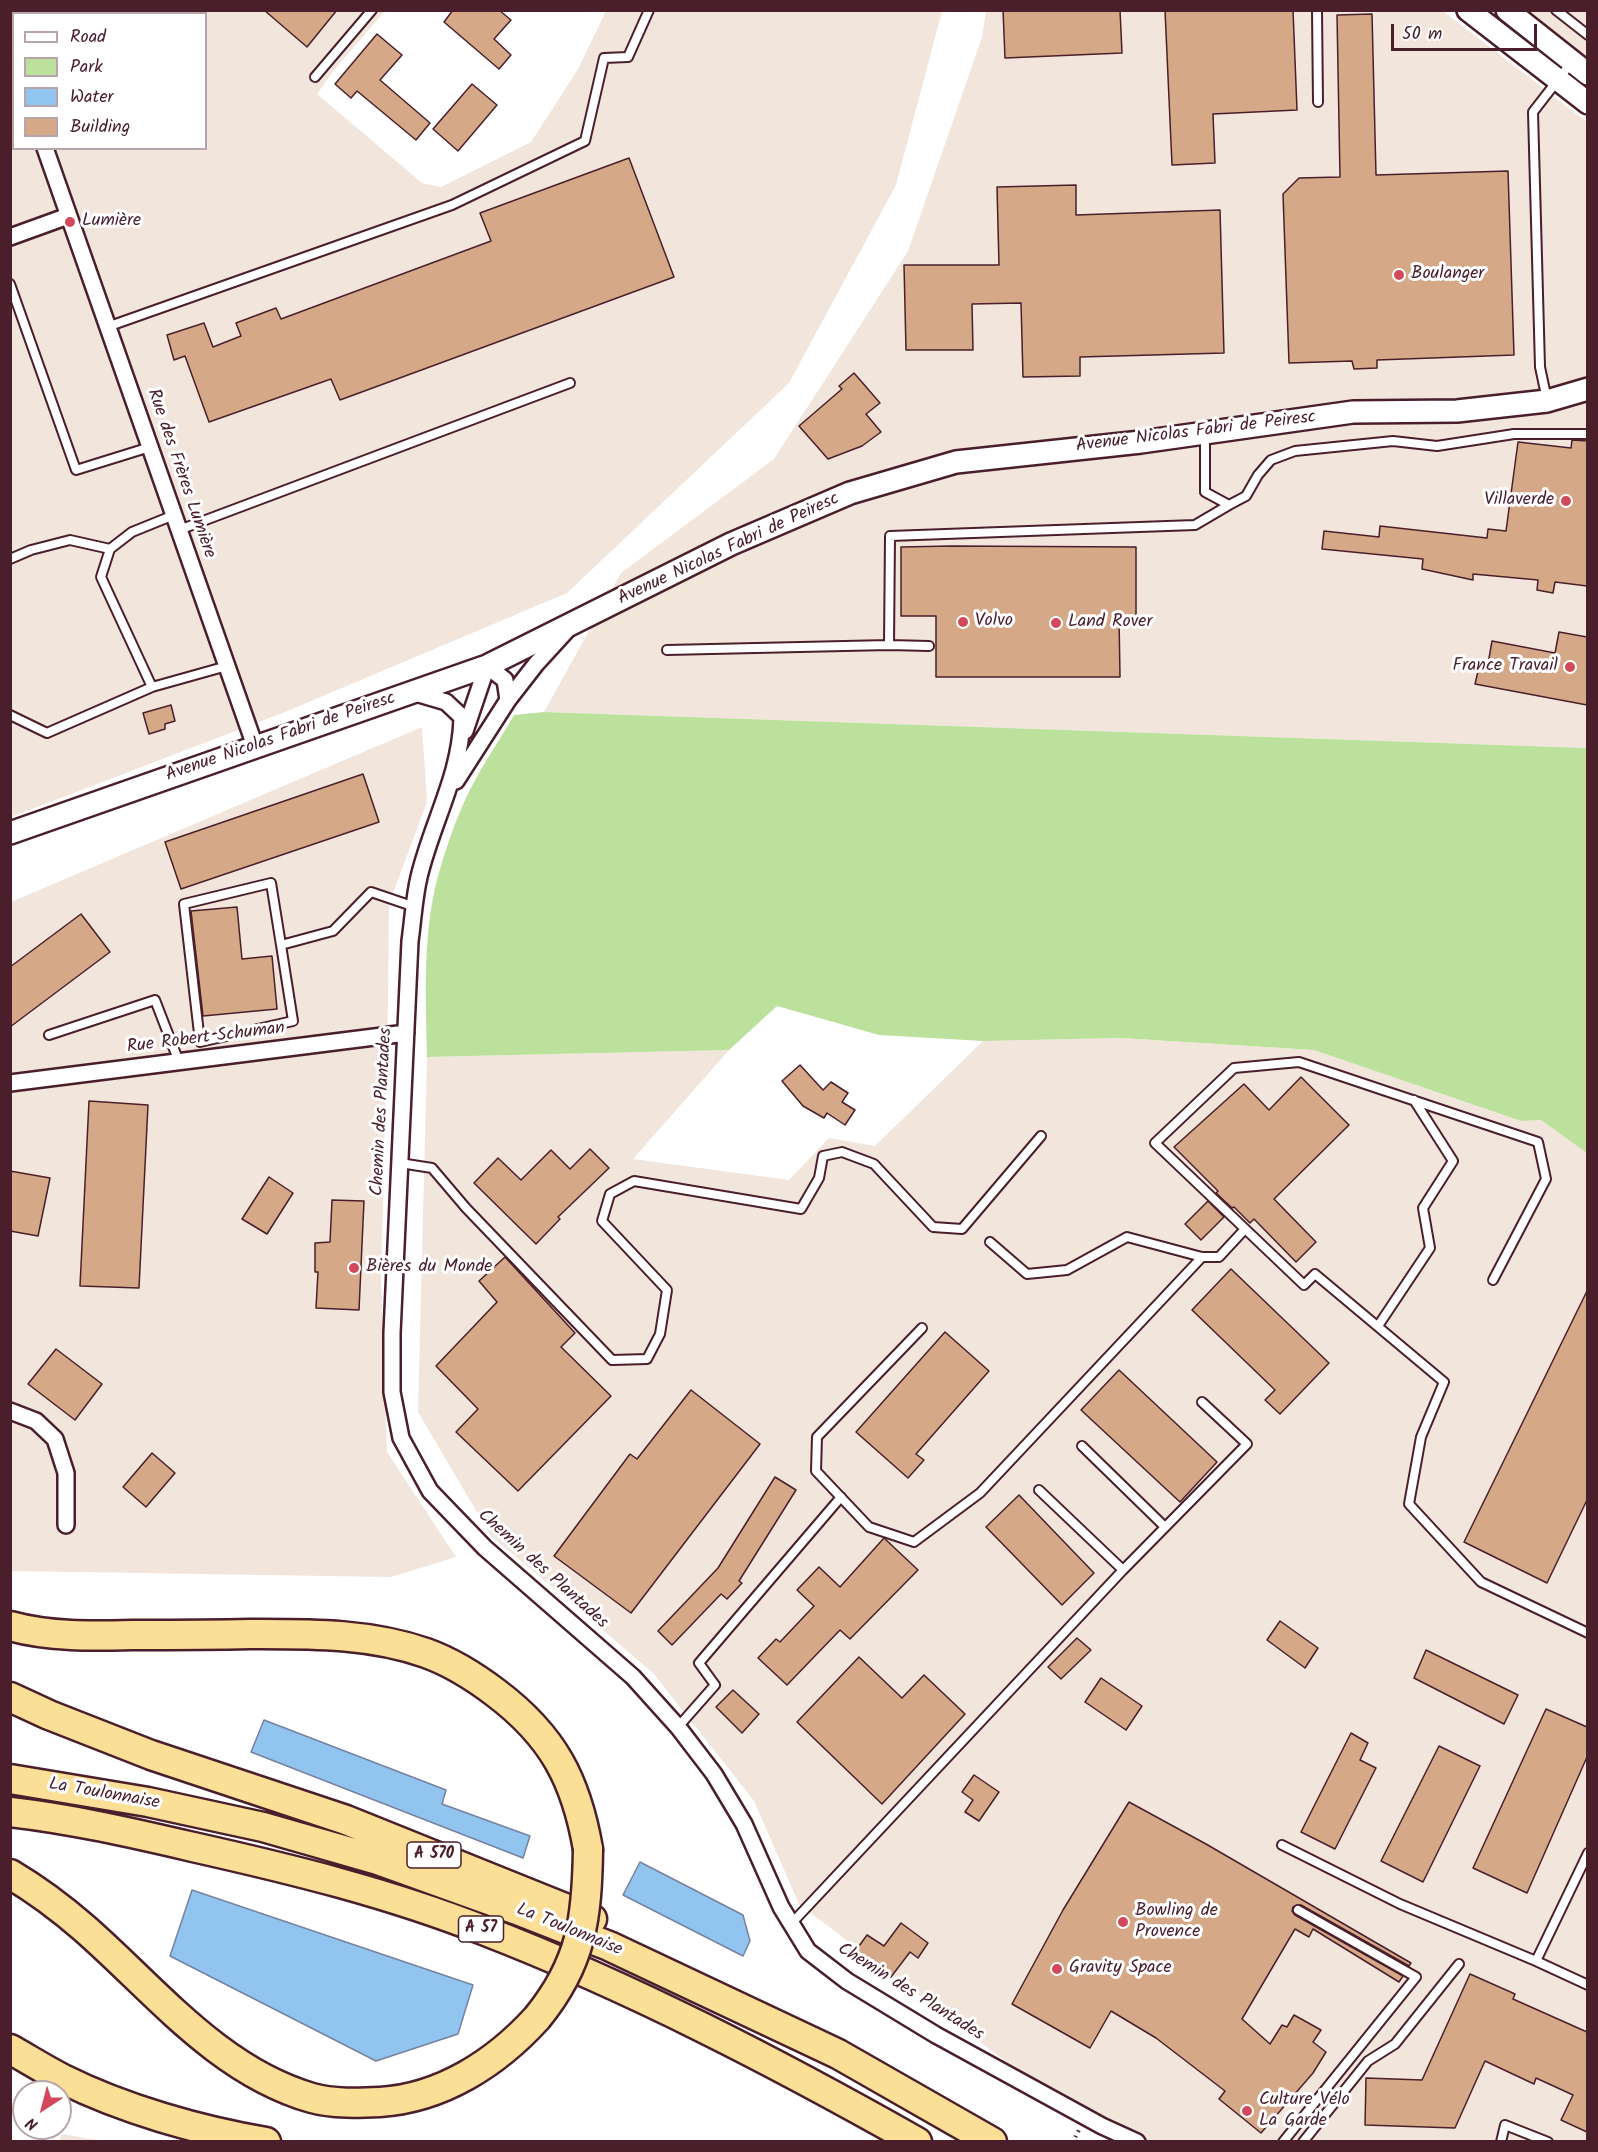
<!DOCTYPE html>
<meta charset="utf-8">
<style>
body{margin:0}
#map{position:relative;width:1598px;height:2152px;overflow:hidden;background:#fff;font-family:Kalam,sans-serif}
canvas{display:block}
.frame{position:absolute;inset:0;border:12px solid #4a1f2b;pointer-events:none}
.legend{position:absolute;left:12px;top:12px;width:195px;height:138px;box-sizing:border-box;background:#fff;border:2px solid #b7a5aa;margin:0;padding:8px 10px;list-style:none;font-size:18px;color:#4a1f2b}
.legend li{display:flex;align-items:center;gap:12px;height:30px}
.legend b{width:30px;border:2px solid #b7a5aa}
.north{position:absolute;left:12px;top:2080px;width:60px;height:60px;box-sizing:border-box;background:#fff;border:2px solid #b7a5aa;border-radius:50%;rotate:216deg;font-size:16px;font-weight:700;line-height:24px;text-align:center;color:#4a1f2b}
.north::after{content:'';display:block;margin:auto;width:21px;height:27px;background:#d1495b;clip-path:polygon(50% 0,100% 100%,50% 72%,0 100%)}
.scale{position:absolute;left:1391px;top:24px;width:146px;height:27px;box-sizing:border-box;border:3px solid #4a1f2b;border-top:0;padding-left:8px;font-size:18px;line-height:21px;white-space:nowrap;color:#4a1f2b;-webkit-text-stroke:4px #fff;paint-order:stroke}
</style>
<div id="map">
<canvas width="1598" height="2152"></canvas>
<div class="frame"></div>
<ul class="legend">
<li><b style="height:8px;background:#fff"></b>Road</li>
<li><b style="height:16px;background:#bbe19c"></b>Park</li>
<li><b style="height:16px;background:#91c4ee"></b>Water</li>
<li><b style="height:16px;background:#d5a887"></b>Building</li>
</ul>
<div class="north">N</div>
<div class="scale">50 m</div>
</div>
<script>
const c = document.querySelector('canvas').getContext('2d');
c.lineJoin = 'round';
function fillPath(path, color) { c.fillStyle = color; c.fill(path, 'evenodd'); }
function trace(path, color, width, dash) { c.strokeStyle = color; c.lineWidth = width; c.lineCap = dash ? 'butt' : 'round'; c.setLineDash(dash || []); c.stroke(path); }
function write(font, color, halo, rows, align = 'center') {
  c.font = font + ' Kalam,sans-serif'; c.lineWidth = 6; c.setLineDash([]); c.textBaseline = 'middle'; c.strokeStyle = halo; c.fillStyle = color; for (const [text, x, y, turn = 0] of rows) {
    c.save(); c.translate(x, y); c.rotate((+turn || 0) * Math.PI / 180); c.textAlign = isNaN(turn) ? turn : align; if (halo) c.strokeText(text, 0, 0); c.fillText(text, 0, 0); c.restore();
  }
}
const built = new Path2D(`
 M11 11H385L335 69 317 94 422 183 441 187 531 142 578 69 606 11H942L896 185 789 383 567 593 285 712 11 817ZM14 14H206V148H14Z
 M986 11H1443L1587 122V748L544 712 621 573 774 459 908 251 982 37Z
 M1526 11H1587V59Z
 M422 727 427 802 389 904 388 1000 381 1280 387 1452 456 1557 391 1577 11 1571V902Z
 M1121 1038 1314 1050 1521 1121 1541 1120 1588 1153 1587 2141H1110L799 1904 754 1801 654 1674 562 1595 491 1536 418 1412 427 1057 729 1050 633 1159 789 1180 829 1138 875 1146 983 1041Z
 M62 2134 102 2141H59Z`);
const green = new Path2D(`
 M544 712 1587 748V1153L1541 1120 1521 1121 1314 1050 1121 1038 983 1041 879 1035 777 1006 729 1050 427 1057C426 1003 423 946 434 893 441 861 457 814 472 786 485 761 501 738 514 715Z`);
const water = new Path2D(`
 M264 1720 446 1790 442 1804 530 1836 523 1858 251 1752Z
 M640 1862 743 1915 750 1941 743 1956 623 1895Z
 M192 1890 473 1985 458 2034 376 2061 170 1956Z`);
const building = new Path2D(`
 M264 10H337L307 47Z
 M453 10H499L511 20 494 39 511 55 499 69 444 22Z
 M1003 10H1120L1122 53 1005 58Z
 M1165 10H1293L1297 110 1213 114 1215 163 1172 165Z
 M1372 14 1376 175 1508 171 1514 355 1377 360V368L1354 369 1352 361 1289 363 1283 194 1299 178 1340 177 1337 15Z
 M377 34 402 55 380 80 430 123 416 140 357 91 351 98 335 84Z
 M472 84 497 105 458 151 433 129Z
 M629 158 674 277 340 400 331 379 209 422 185 356 174 360 167 335 204 323 213 347 241 336 236 323 276 308 281 319 491 241 480 213Z
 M1076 185V215L1220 210 1224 353 1080 357V376L1023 377 1021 303 972 304 973 350H906L904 265H999L997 187Z
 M854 373 880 403 866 414 881 432 862 446 828 459 799 426 842 389 839 386Z
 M1572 440 1587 441V586L1555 582 1553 593 1537 590 1538 580 1473 574V580L1422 569 1423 559 1322 549 1324 531 1379 537 1380 526 1487 538 1488 529 1506 531 1518 442 1571 448Z
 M951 546 1136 547V616H1119L1120 677H936V616H901V547Z
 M1559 632 1587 637V705L1475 684 1480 663 1488 664 1492 641 1555 653Z
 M171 705 175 721 165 724V729L149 734 143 713Z
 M363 774 379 822 181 889 165 842Z
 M237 907 242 959 272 956 277 1009 203 1016 191 911Z
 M81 914 110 952 10 1027V967Z
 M800 1065 823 1090 831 1082 848 1093 842 1102 855 1110 845 1125 827 1113 824 1118 803 1106 782 1081Z
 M1301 1077 1349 1125 1274 1199 1316 1242 1296 1262 1254 1219 1250 1223 1234 1207 1232 1208 1216 1193 1218 1191 1174 1147 1244 1084 1269 1110Z
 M89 1101 148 1105 139 1288 80 1286Z
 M590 1149 609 1168 558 1217 560 1219 536 1244 474 1183 498 1158 521 1180 551 1150 570 1169Z
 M10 1171 50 1178 38 1236 10 1231Z
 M269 1177 293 1193 267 1234 242 1219Z
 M332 1200 364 1201 359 1310 316 1308 318 1272H315V1243L330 1242Z
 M1208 1201 1224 1217 1201 1240 1185 1224Z
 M505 1257 575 1333 561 1347 611 1396 518 1491 456 1432 478 1409 436 1366 497 1302 479 1281Z
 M1231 1269 1329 1363 1280 1414 1265 1400 1275 1390 1192 1310Z
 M1587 1291V1500L1547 1583 1464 1542Z
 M945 1332 989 1371 916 1454 924 1460 908 1478 856 1432Z
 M56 1349 102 1384 75 1420 28 1384Z
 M1119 1370 1217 1462 1180 1502 1081 1410Z
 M691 1390 760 1444 631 1613 554 1556 630 1454 637 1459Z
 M152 1453 175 1473 146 1507 123 1487Z
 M775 1477 796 1490 739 1581 742 1583 727 1599 721 1594 672 1645 658 1631 718 1568Z
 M1019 1495 1094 1573 1062 1605 986 1527Z
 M884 1538 918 1570 850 1639 840 1630 787 1685 758 1658 776 1639 780 1642 814 1606 797 1590 819 1567 840 1587Z
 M1280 1621 1318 1648 1305 1668 1267 1640Z
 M1077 1638 1091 1650 1061 1679 1048 1667Z
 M1426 1650 1518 1695 1504 1724 1414 1678Z
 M859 1657 902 1698 924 1675 965 1714 882 1804 797 1722Z
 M1101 1678 1142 1706 1126 1730 1085 1702Z
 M733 1690 759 1714 742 1733 716 1707Z
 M1546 1709 1587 1727V1757L1527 1893 1473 1868Z
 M1351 1733 1368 1743 1360 1760 1376 1768 1335 1849 1301 1832Z
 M1439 1746 1480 1766 1423 1882 1381 1861Z
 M974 1775 999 1792 979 1821 965 1812 973 1800 962 1792Z
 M1129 1802 1206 1844 1411 1963 1409 1966 1301 1905 1293 1907 1292 1911 1295 1915 1403 1976 1399 1982 1313 1929 1309 1937 1295 1929 1242 2019 1270 2044 1282 2025 1287 2027 1294 2015 1321 2030 1313 2042 1326 2052 1313 2073 1261 2133 1219 2099 1225 2091 1156 2038 1111 2011 1090 2048 1012 2004 1063 1910Z
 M901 1923 928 1943 918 1958 910 1952 891 1977 854 1953 867 1935 884 1946Z
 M1470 1974 1515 1994 1513 1999 1587 2032V2132L1561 2120 1573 2095 1536 2078 1534 2084 1485 2061 1455 2128 1365 2125 1366 2078 1422 2080Z`);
const path = new Path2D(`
 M1076 2142 1074 2140 1079 2130`);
const lane = new Path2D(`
 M1317 10 1318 102
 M1556 10 1588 35
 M91 14 92 10
 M315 77 372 10
 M10 284 76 470 150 447
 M107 327 452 205 585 141 604 58 628 57 649 10
 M1547 400 1540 367 1533 112 1571 63
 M1205 435V492L1229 505 1246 496 1258 475 1271 460 1295 451 1393 441 1437 446 1514 434H1588
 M174 515 132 532 110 549 101 577 152 687 227 666
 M179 530 570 383
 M10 559 31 550 70 540 110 549
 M889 645 929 646
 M667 650 889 645 890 536 1195 525 1229 505
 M10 715 47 733 152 687
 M281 945 293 1021 200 1042 184 904 271 883 281 945 333 931 371 892 415 907
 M49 1035 155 1000 179 1062
 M400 1163 432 1168 466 1208 612 1360 647 1359 660 1334 667 1290 602 1221 610 1194 634 1181 801 1209 819 1178 823 1156 842 1152 874 1164 933 1227 962 1229 1041 1136
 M990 1242 1027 1274 1067 1270 1127 1237 1202 1257H1219L1245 1229
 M1493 1280 1546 1179 1538 1142 1299 1062 1234 1068 1155 1143 1304 1285 1315 1274 1444 1382 1421 1437 1409 1504 1481 1582 1588 1633
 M1378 1326 1430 1248 1423 1208 1453 1161 1414 1100
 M922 1328 817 1437 816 1471 869 1527 914 1542 980 1493 1202 1257
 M1082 1446 1165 1527
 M1123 1570 1247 1444 1202 1402
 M678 1727 715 1685 699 1663 841 1497
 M1282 1845 1400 1904 1536 1961 1588 1985
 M791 1924 1123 1570 1039 1490
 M1536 1961 1588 1853
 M1283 2142 1416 1977 1298 1910
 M1303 2142 1368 2061 1395 2044 1459 1964
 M1501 2142 1505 2125 1548 2142`);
const street = new Path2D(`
 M45 148 255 746
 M10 237 68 216
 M412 692 446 702 462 717C461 775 432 822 419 877 414 898 413 920 410 941L392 1333V1392L401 1438 430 1491 485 1548 633 1677 678 1727 714 1774 744 1824 781 1907 808 1951 847 1981 936 2035 1102 2126 1137 2142
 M465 731 487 666 505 680 508 700
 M456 781 508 700 536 664 568 629
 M10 1083 406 1033
 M10 1411 36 1421 55 1439 66 1473V1525`);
const secondary = new Path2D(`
 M1468 10 1588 103
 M1507 10 1588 74
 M10 833 487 666 731 544 850 493 956 462 1141 442 1353 412 1457 411 1547 401 1588 389`);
const highway = new Path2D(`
 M10 1626C50 1637 92 1636 132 1635 172 1635 211 1635 250 1634 309 1634 369 1633 426 1653 451 1662 475 1677 496 1693 553 1736 576 1780 588 1849
 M10 1697 49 1715 151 1755 346 1820 592 1919
 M10 1779 148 1802 263 1827 378 1860 517 1910 609 1946 838 2054 992 2142
 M10 1812C72 1819 133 1833 193 1847 291 1869 389 1893 483 1930 633 1988 777 2063 917 2142
 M10 1874C37 1890 61 1908 84 1928 155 1990 218 2071 312 2098 333 2104 359 2103 380 2102 442 2098 496 2063 537 2018
 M10 2049C28 2059 45 2070 63 2079 123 2109 200 2131 266 2142`);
const highwayBridge = new Path2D(`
 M537 2018C582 1963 587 1918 588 1849`);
const markers = [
 [70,222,6,"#d1495b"],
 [1399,275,6,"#d1495b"],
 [1566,501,6,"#d1495b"],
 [963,622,6,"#d1495b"],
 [1056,623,6,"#d1495b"],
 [1570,667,6,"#d1495b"],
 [354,1268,6,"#d1495b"],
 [1123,1922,6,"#d1495b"],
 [1057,1969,6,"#d1495b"],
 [1247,2111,6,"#d1495b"]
];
const shields = [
 [434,1855,54],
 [481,1929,45]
];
const shieldNames = [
 ["A 570",434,1855],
 ["A 57",481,1929]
];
const poiNames = [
 ["Lumière",82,222],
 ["Boulanger",1411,275],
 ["Villaverde",1554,501,"right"],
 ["Volvo",975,622],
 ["Land Rover",1068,623],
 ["France Travail",1558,667,"right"],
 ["Bières du Monde",366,1268],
 ["Bowling de",1135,1912],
 ["Provence",1135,1933],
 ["Gravity Space",1069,1969],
 ["Culture Vélo",1259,2101],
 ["La Garde",1259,2122]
];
const streetNames = [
 ["Avenue Nicolas Fabri de Peiresc",1196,433,-7],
 ["Rue des Frères Lumière",180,474,71],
 ["Avenue Nicolas Fabri de Peiresc",729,550,-25],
 ["Avenue Nicolas Fabri de Peiresc",281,738,-19],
 ["Rue Robert Schuman",206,1039,-7],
 ["Chemin des Plantades",383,1112,-87],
 ["Chemin des Plantades",542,1570,42],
 ["La Toulonnaise",104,1795,10],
 ["La Toulonnaise",569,1931,22],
 ["Chemin des Plantades",910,1993,32]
];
fillPath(built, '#f2e5db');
fillPath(green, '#bbe19c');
fillPath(water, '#91c4ee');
trace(water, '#7582a0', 1.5);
fillPath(building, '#d5a887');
trace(building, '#4a1f2b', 1.5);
trace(lane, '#4a1f2b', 12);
trace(street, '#4a1f2b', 20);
trace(secondary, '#4a1f2b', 26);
trace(highway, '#4a1f2b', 33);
trace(path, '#4a1f2b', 4, [1.5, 4.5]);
trace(lane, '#fff', 8);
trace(street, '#fff', 15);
trace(secondary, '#fff', 21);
trace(highway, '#fbdf96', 28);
trace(highwayBridge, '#4a1f2b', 33, []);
trace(highwayBridge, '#fbdf96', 28);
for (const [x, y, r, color] of markers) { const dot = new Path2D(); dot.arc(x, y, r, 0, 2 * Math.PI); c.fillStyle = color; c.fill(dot); trace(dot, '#fff', 2); }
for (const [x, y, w] of shields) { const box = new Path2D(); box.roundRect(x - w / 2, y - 13, w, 26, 4.5); c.fillStyle = '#fff'; c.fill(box); trace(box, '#4a1f2b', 1.5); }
write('bold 16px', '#4a1f2b', null, shieldNames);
write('18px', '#4a1f2b', '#fff', poiNames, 'left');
write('18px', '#4a1f2b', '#fff', streetNames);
</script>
